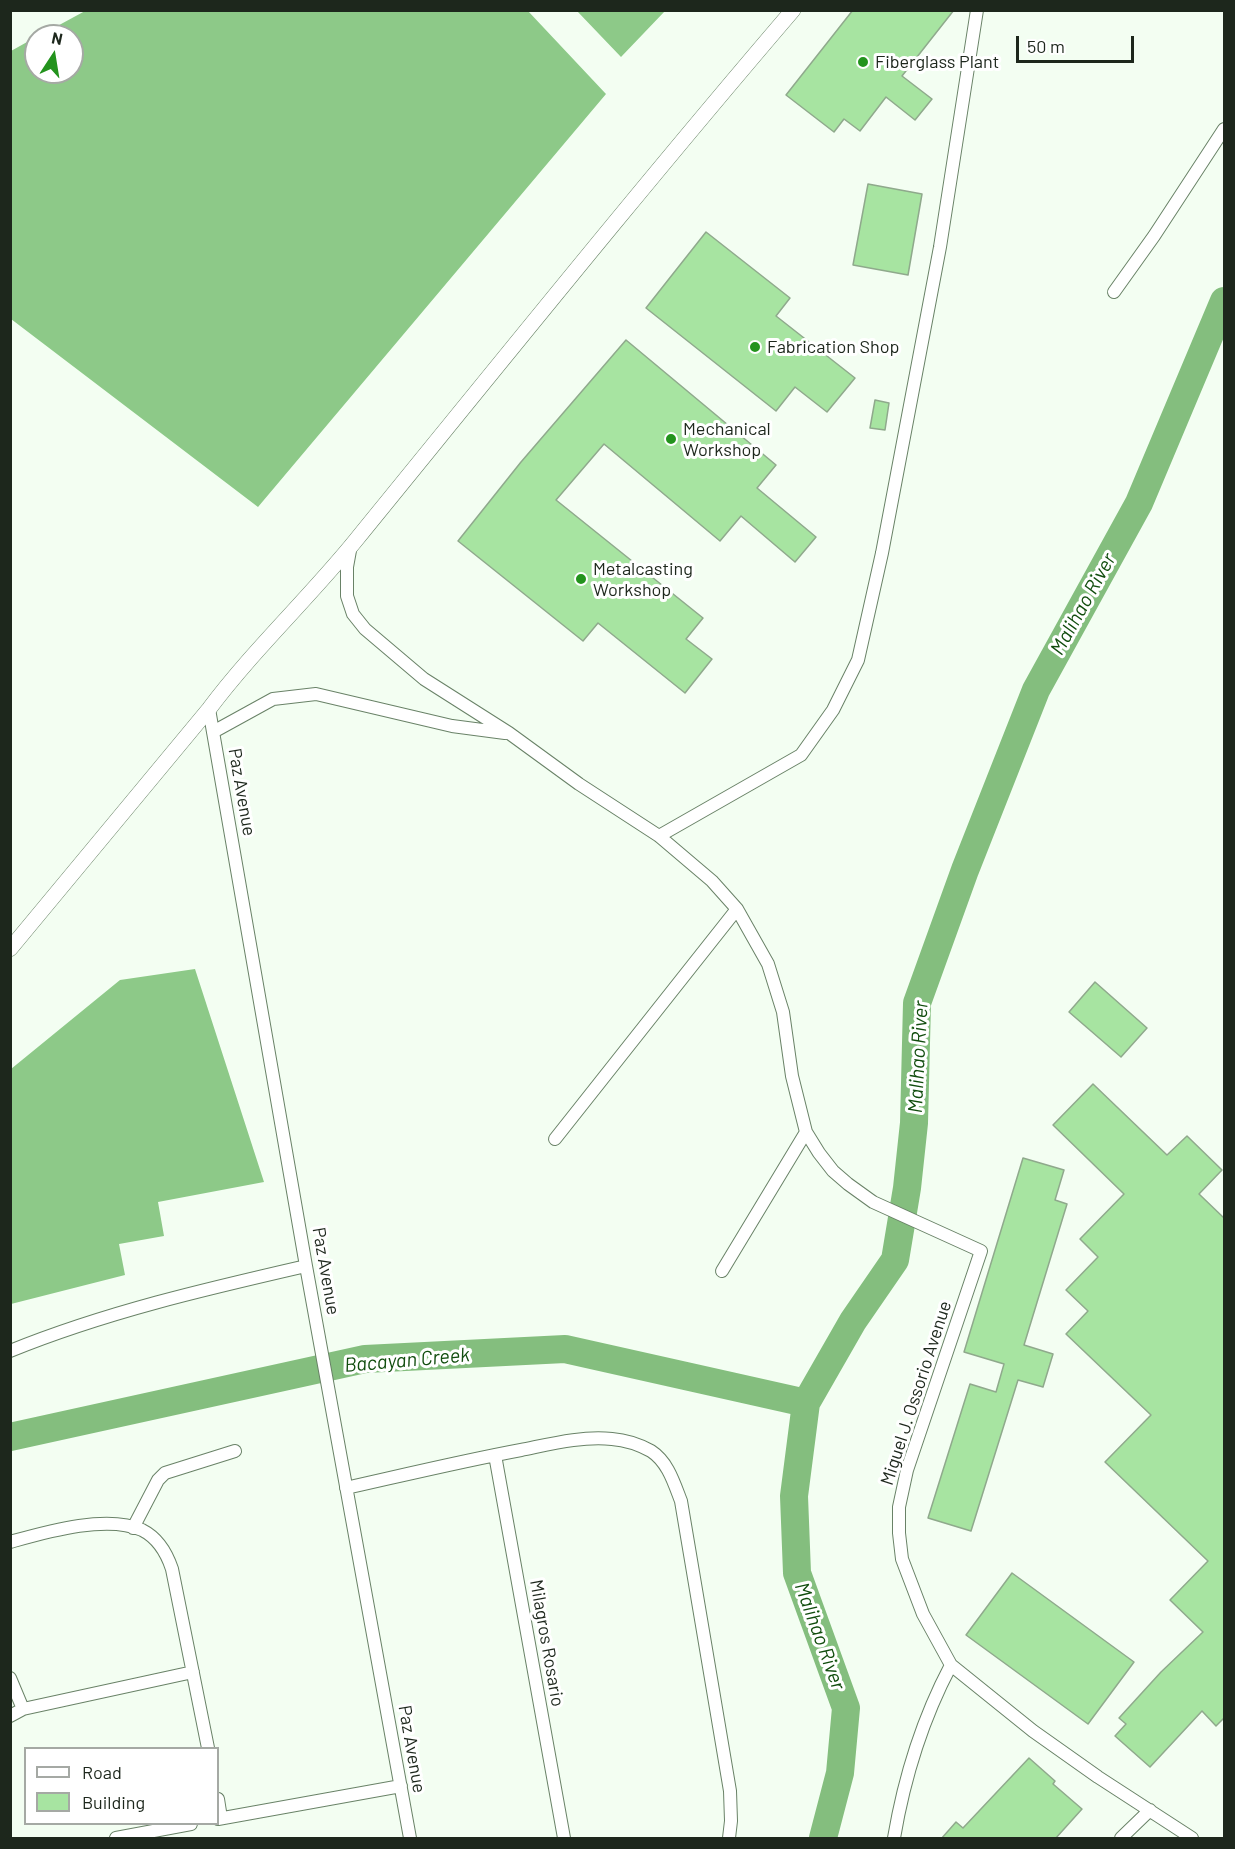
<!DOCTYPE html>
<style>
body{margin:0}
#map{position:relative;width:1235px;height:1849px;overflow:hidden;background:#f3fef2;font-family:Barlow,sans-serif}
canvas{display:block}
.frame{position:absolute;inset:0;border:12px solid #1d271c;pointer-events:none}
.legend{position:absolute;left:24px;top:1747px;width:195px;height:78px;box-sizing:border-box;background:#fff;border:2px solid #a5a9a4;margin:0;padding:8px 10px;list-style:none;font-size:18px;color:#1d271c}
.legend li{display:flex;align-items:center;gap:12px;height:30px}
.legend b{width:30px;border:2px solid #a5a9a4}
.north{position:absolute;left:24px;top:24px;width:60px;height:60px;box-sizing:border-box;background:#fff;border:2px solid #a5a9a4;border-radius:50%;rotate:12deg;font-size:16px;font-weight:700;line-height:24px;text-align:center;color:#1d271c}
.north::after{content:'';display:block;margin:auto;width:21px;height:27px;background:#23931d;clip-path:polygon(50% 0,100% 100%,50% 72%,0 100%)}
.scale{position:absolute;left:1016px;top:36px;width:118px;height:27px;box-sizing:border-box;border:3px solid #1d271c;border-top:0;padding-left:8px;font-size:18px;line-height:21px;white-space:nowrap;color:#1d271c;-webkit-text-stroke:4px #fff;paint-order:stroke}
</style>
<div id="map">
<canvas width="1235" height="1849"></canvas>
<div class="frame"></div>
<ul class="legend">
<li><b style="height:8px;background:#fff"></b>Road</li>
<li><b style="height:16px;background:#a7e4a1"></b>Building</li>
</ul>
<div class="north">N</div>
<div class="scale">50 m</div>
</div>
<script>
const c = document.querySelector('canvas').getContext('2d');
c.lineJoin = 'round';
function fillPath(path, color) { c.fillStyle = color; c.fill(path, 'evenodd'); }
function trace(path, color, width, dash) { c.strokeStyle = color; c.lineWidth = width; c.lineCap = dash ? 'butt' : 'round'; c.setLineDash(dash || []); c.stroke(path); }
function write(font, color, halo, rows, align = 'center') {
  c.font = font + ' Barlow,sans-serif'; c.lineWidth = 6; c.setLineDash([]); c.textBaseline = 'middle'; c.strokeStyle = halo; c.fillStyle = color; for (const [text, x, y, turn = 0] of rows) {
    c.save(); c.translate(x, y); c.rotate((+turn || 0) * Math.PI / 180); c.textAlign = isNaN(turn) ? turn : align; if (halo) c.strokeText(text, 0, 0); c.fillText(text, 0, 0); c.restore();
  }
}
const forest = new Path2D(`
 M85 11H528L606 94 258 507 11 319V51L36 37V72H72V36H39Z
 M577 11H665L621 57Z
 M195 969 264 1182 158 1202 164 1236 119 1244 125 1275 11 1304V1069L120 980Z`);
const river = new Path2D(`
 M10 1437 365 1359 565 1349 806 1403
 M823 1838 840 1773 846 1708 797 1573 794 1496 806 1403 853 1321 895 1260 907 1188 914 1123 917 1003 965 870 1036 690 1139 503 1224 301`);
const building = new Path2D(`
 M853 10H954L902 76 932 99 915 120 886 97 860 131 844 119 834 132 786 95Z
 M868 184 922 194 908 275 853 265Z
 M706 232 790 298 776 316 855 378 827 412 795 387 776 411 646 308Z
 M626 340 776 465 757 488 816 537 795 562 741 516 720 541 604 444 556 500 703 618 686 639 712 659 685 693 598 623 583 641 458 541 521 462Z
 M875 400 889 403 885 430 870 428Z
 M1095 982 1147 1028 1121 1057 1069 1012Z
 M1093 1084 1167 1155 1187 1136 1222 1170 1199 1194 1224 1218V1718L1216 1726 1202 1711 1150 1767 1115 1736 1126 1724 1119 1718 1161 1672 1203 1632 1170 1600 1208 1561 1105 1462 1151 1415 1066 1334 1088 1311 1066 1290 1098 1257 1080 1239 1124 1194 1053 1125Z
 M1023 1158 1064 1170 1055 1200 1067 1204 1024 1345 1053 1354 1043 1387 1018 1380 971 1531 928 1518 970 1384 996 1392 1004 1364 964 1352Z
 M1012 1573 1134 1662 1088 1724 966 1635Z
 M1029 1758 1055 1781 1053 1784 1082 1809 1055 1839H941L956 1822 963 1828Z`);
const minor = new Path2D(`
 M1114 292 1154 236 1224 129
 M351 545 347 567V596L353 614 365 629 424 679 509 733 579 784 659 836 712 881 737 909 768 964 783 1012 792 1076 806 1132 819 1153 833 1171 848 1184 873 1202 981 1251 907 1470 899 1507V1533L902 1559 923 1614 951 1665 1033 1731 1098 1777 1192 1838
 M209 709 306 1266 410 1838
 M213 732 273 699 316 694 452 726 505 733
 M659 836 801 755 833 710 858 660 882 553 940 247 977 10
 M555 1139 737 909
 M722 1271 806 1132
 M10 1351C106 1312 206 1289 306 1266
 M495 1455 564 1838
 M346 1488C404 1475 462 1461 521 1450 551 1444 581 1436 612 1439 625 1440 640 1445 651 1451 668 1462 674 1483 681 1501L730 1791 731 1821 729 1838
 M133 1528 158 1480 165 1473 235 1451
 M10 1542C46 1532 107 1514 142 1530 158 1538 167 1554 172 1569L208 1748
 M10 1678 23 1709
 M10 1716 23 1709 193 1672
 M218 1799 221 1818
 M218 1819 401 1786
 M116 1838 191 1824
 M894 1838C904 1779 923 1718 951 1665
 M1121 1838 1150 1810`);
const tertiary = new Path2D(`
 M10 949 209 709C254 649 309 598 356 540 501 362 644 184 793 10`);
const markers = [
 [863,62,6,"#23931d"],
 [755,347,6,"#23931d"],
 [671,439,6,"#23931d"],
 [581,579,6,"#23931d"]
];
const poiNames = [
 ["Fiberglass Plant",875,62],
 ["Fabrication Shop",767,347],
 ["Mechanical",683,429],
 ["Workshop",683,450],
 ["Metalcasting",593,569],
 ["Workshop",593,590]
];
const streetNames = [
 ["Paz Avenue",242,792,80],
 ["Paz Avenue",326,1271,80],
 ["Miguel J. Ossorio Avenue",916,1393,-72],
 ["Milagros Rosario",547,1643,80],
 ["Paz Avenue",412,1749,80]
];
const waterNames = [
 ["Malihao River",1083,604,-61],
 ["Malihao River",918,1057,-87],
 ["Bacayan Creek",407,1360,-5],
 ["Malihao River",820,1636,70]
];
fillPath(forest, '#8dc988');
trace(river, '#84be7e', 28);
fillPath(building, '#a7e4a1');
trace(building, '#8fa98c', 1.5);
trace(minor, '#698267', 14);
trace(tertiary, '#698267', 16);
trace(minor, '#fff', 12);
trace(tertiary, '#fff', 15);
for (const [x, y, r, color] of markers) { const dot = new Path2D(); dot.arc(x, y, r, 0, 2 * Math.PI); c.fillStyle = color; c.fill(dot); trace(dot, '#fff', 2); }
write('18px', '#1d271c', '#fff', poiNames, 'left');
write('18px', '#1d271c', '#fff', streetNames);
write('italic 20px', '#114d0e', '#fff', waterNames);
</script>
